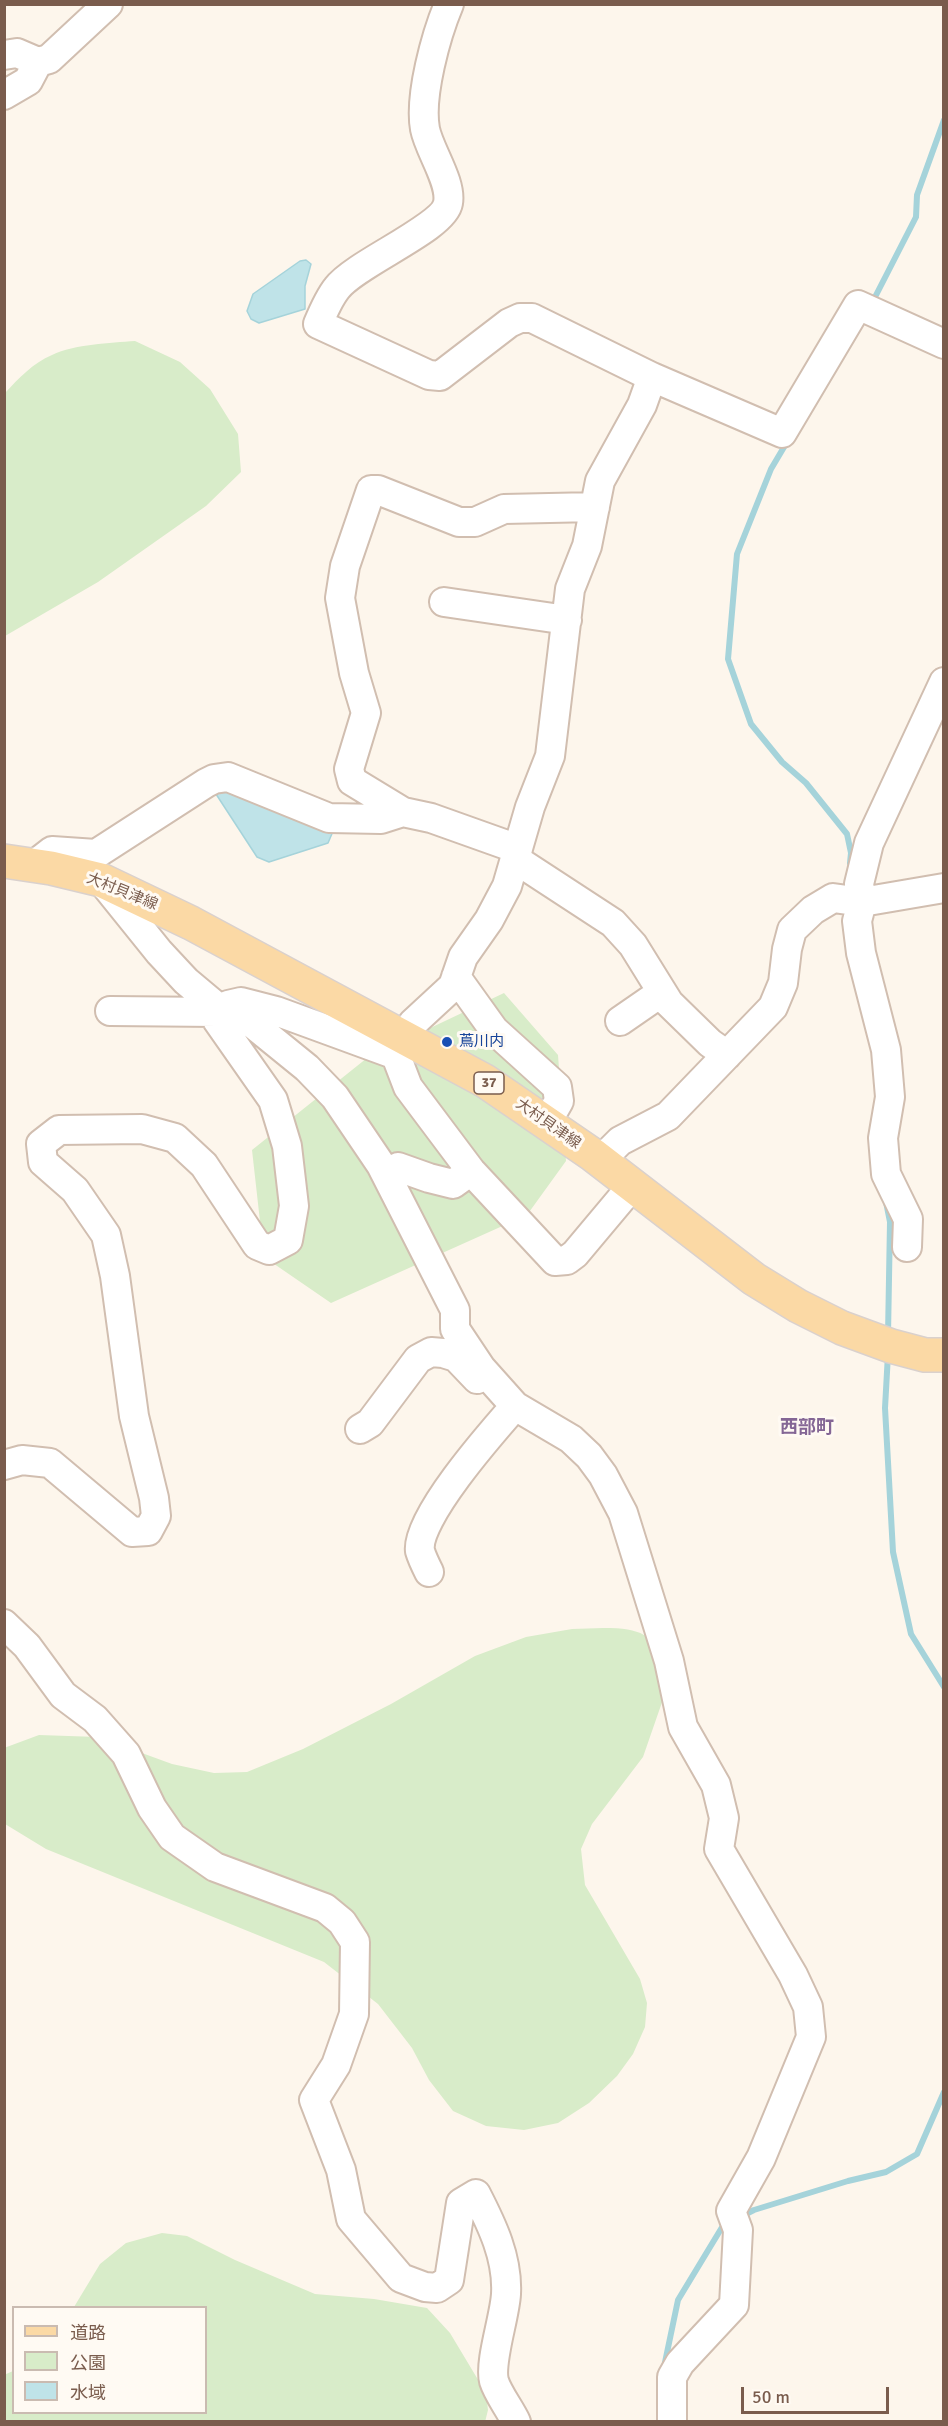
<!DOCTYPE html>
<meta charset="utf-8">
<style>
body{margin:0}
#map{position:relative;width:948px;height:2426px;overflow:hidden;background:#fdf6ec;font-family:Signika,"Noto Sans JP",sans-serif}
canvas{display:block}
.frame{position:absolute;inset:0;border:6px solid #7a5c4d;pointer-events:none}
.legend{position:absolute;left:12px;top:2306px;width:195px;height:108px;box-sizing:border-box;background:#fffaf3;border:2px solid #cabbb1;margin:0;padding:8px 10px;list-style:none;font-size:18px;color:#7a5c4d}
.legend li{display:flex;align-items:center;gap:12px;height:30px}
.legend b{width:30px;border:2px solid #cabbb1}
.scale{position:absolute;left:741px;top:2387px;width:148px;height:27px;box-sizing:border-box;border:3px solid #7a5c4d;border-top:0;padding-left:8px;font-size:18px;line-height:21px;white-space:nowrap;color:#7a5c4d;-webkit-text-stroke:4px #fffaf3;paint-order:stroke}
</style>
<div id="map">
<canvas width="948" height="2426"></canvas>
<div class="frame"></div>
<ul class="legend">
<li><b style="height:8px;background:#fbd9a5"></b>道路</li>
<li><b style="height:16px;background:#d8ecc9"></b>公園</li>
<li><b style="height:16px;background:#bfe3e8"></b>水域</li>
</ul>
<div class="scale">50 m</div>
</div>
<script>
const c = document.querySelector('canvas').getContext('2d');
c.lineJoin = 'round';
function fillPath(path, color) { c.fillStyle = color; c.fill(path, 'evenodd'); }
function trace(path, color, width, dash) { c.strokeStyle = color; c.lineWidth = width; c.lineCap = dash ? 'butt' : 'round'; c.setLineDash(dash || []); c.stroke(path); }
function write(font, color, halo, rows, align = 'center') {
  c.font = font + ' Signika,"Noto Sans JP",sans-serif'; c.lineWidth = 6; c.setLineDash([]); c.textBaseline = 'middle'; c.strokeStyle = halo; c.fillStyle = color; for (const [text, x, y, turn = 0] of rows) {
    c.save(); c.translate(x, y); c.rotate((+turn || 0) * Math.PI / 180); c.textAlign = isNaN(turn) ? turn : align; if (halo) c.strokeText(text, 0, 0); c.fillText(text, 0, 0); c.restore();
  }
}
const green = new Path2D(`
 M135 341 180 362 210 389 238 434 241 472 206 506 98 582 5 636V393C19 378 33 363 52 355 75 344 110 343 135 341Z
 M504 993 558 1055 566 1161 527 1215 331 1303 264 1257 252 1150 367 1058Z
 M603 1628C644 1628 647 1635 676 1662L643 1757 592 1824 581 1849 585 1885 640 1979 647 2003 645 2027 633 2054 617 2076 589 2103 558 2123 524 2130 486 2126 453 2111 429 2080 412 2048 378 2004 324 1962 46 1849 5 1824 4 1748 39 1735 98 1737 172 1764 214 1773 247 1772 303 1749 391 1704 475 1656 526 1637 572 1629Z
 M162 2233 187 2236 235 2260 315 2294 374 2299 427 2308 450 2333 486 2393 488 2410 485 2422 5 2421 4 2375 13 2371 14 2412H206V2308L74 2307 100 2264 126 2243Z`);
const water = new Path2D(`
 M306 260 311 264 305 286V309L259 323 251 319 247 311 253 294 300 261Z
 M216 787 334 829 328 843 269 862 257 857 214 791Z`);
const stream = new Path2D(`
 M872 303 916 217 917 195 944 120
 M787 442 771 469 737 554 728 659 751 724 782 762 806 783 847 834 851 853 850 863
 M886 1202 890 1222 888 1335
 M888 1354 885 1408 893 1552 911 1634 944 1687
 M742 2216 754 2210 848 2181 886 2172 917 2154 944 2092
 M664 2367 678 2300 724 2224 727 2223`);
const minor = new Path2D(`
 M449 4C436 35 419 96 425 129 429 150 452 182 448 203 444 228 356 263 337 288 329 298 323 312 318 324L429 375 440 376 509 323 520 318H532L652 377 782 433 858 305 944 344
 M4 55 17 53 38 62 49 59 108 4
 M4 95 28 81 38 62
 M444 602 567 620
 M403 812 352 781 349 769 366 713 354 673 340 598 345 566 371 490H378L459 522H475L504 509 595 507
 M515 859 613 923 633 945 669 1003 710 1043 727 1055
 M34 865 52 851 96 854 206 783 214 779 228 777 329 818 381 819 403 812 431 818 518 849
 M101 880 159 952 186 981 217 1007 238 1012 307 1068 335 1097 381 1165 455 1310V1329L481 1368 515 1406 571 1439 589 1456 603 1475 623 1513 669 1661 683 1727 716 1785 724 1818 719 1849 793 1975 808 2007 811 2037 761 2158 731 2211 738 2230 734 2305 680 2363 672 2377V2422
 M456 977 494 1030 557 1087 559 1101 547 1122
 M228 1005 241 1002 276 1011 399 1056
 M110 1011 217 1012
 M620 1021 662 992
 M600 1161 620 1141 668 1116 773 1007 783 983 787 949 792 930 813 910 833 898 862 902 944 888
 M386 1174 398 1167 429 1178 453 1184 471 1171
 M632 1186 575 1254 567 1260 555 1261 471 1171 408 1087 398 1061 404 1037 413 1023 453 986 463 957 489 920 507 886 530 807 550 756 570 589 587 546 600 481 642 405 652 377
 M907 1247 908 1219 886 1174 883 1138 890 1097 886 1050 861 953 857 921 862 902 859 884 869 843 944 682
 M360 1429 370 1423 418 1359 431 1352 443 1353 456 1357 477 1379
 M4 1465 22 1460 50 1463 132 1532 148 1531 156 1516 154 1498 134 1416 115 1276 106 1235 75 1190 43 1162 41 1144 59 1130 142 1129 175 1138 204 1165 257 1245 269 1250 288 1240 294 1206 287 1146 273 1100 217 1020V1007
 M429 1572C426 1566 422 1558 420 1551 415 1519 493 1431 515 1406
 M4 1624 27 1646 63 1695 95 1719 126 1754 152 1808 172 1837 215 1867 325 1908 342 1922 355 1942 354 2014 336 2065 314 2100 341 2170 351 2219 401 2278 425 2287 437 2288 449 2280 461 2203 476 2194C492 2225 508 2258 506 2294 505 2316 489 2362 494 2381 498 2394 510 2409 516 2422`);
const major = new Path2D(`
 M4 861 51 868 101 880 191 923 485 1081 593 1155 754 1279 798 1306 842 1328 891 1346 925 1355H944`);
const markers = [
 [447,1042,6,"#1a4fb4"]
];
const shields = [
 [489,1083,30]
];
const shieldNames = [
 ["37",489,1083]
];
const streetNames = [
 ["大村貝津線",122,892,22],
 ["大村貝津線",548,1124,35]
];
const transitNames = [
 ["蔦川内",459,1042]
];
const quarterNames = [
 ["西部町",807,1428]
];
fillPath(green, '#d8ecc9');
fillPath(water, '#bfe3e8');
trace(water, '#a5d3da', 1.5);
trace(stream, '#a5d3da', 6);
trace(minor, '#d1beb0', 32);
trace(major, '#dad1cd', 36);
trace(minor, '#fff', 28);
trace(major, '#fbd9a5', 33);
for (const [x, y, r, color] of markers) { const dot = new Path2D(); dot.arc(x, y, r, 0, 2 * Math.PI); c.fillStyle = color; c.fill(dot); trace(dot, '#fffaf3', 2); }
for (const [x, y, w] of shields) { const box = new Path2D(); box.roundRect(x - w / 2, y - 11, w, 22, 4.5); c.fillStyle = '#fffaf3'; c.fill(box); trace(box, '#7a5c4d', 1.5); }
write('bold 14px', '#7a5c4d', null, shieldNames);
write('15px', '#7a5c4d', '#fffaf3', streetNames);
write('15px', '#164399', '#fffaf3', transitNames, 'left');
write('bold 18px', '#846695', '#fffaf3', quarterNames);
</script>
